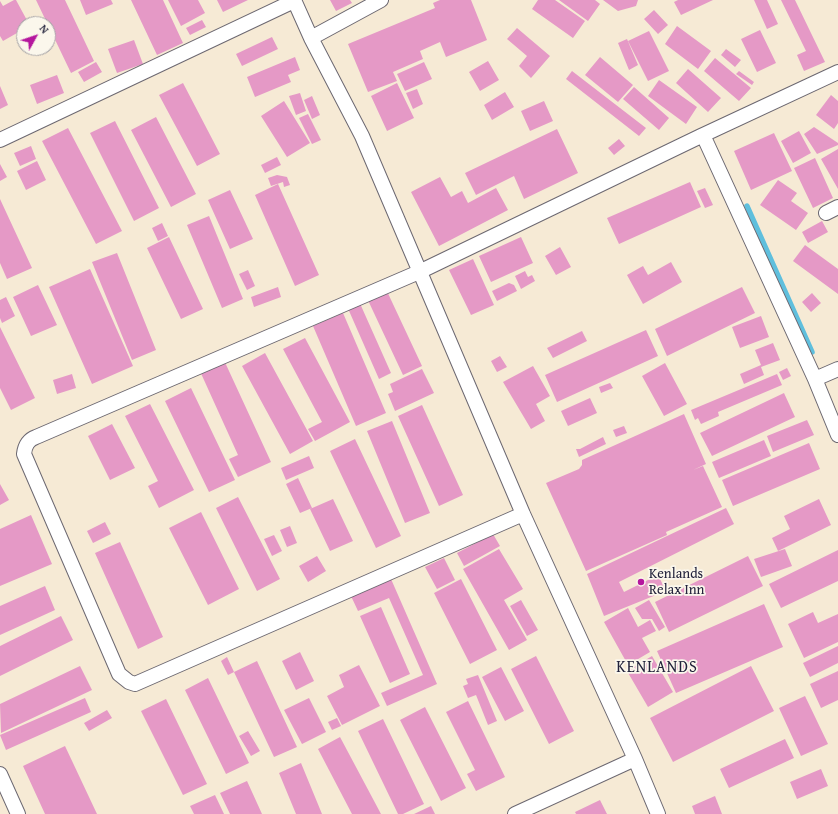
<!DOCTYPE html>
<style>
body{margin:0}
#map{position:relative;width:838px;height:814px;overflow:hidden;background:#f6ead5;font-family:"Gentium Book Plus",serif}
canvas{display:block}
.north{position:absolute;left:16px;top:16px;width:40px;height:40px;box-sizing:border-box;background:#fbf7ec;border:1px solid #a4a2a5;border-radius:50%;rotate:50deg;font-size:11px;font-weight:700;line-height:16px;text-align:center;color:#22223b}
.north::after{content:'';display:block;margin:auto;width:14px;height:18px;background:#b5179e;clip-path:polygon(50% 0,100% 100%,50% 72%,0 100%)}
</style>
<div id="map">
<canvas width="838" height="814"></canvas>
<div class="north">N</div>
</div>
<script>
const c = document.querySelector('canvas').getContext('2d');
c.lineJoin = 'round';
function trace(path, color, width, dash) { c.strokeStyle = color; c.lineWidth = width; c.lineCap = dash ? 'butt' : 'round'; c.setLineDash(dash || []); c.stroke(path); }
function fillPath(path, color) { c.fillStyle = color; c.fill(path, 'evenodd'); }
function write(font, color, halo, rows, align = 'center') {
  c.font = font + ' "Gentium Book Plus",serif'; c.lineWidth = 3.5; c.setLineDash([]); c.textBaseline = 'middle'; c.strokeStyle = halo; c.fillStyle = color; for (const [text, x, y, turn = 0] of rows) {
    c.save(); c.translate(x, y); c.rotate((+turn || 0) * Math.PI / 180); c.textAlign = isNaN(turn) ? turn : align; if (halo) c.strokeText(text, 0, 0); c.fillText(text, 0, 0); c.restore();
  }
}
const stream = new Path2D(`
 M747 206 812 352`);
const building = new Path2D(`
 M14 0H16L29 24H24V29L3 41 0 36V1L3 6Z
 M36 0H65L94 61 71 73Z
 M80 0H111L113 4 86 15Z
 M131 0H163L183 43 157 55Z
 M168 0H198L205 13 181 26Z
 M217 0H248L223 12Z
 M330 0H350L352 3 336 11Z
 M440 0H471L487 40 446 57 440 42 420 51 423 59 393 72 397 81 368 92 348 44 435 8 433 3Z
 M538 0H555L585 21 573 38 532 9Z
 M559 0H595L600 4 588 21Z
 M603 0H638L636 6 618 11Z
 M678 0H713L681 15 674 2Z
 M754 0H767L778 24 767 29Z
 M781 0H795L825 62 804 71 797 55 806 51Z
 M654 10 668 25 658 34 644 19Z
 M202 20 206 27 190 35 186 28Z
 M677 26 711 51 698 69 665 44Z
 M517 28 550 56 531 78 519 66 527 56 507 39Z
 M760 30 776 63 757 72 741 39Z
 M649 31 669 71 648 81 628 41Z
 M272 37 278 49 242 66 236 54Z
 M627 39 638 65 629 70 618 43Z
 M134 40 143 64 117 73 108 49Z
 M726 49 741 60 735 67 721 55Z
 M295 57 300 70 288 75 291 82 255 97 247 77Z
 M600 57 633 85 618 102 585 75Z
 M715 58 751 88 739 101 704 71Z
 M488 61 499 80 480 91 469 72Z
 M96 62 102 72 84 82 78 72Z
 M424 62 432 79 405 91 397 74Z
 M688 69 721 98 708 112 676 83Z
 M572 71 646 128 639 136 566 79Z
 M739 71 754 82 752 85 736 74Z
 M57 75 64 93 37 104 30 85Z
 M659 80 697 107 686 124 648 96Z
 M183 83 220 154 197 166 159 95Z
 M397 83 414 118 387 131 371 96Z
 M0 86 8 105 0 109Z
 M634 87 669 118 659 130 623 99Z
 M417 89 423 104 413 109 406 93Z
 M505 92 514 107 492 120 484 105Z
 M300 93 306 111 296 115 289 96Z
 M831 95 838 101V123L834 129 816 115Z
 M312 96 320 115 312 119 304 100Z
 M284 101 310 143 287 157 261 116Z
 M544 101 553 121 530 131 521 111Z
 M308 114 321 140 312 144 299 118Z
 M156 117 196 194 171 207 131 130Z
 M115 121 159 208 134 221 90 133Z
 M814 127 838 143V145L817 154 804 134Z
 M68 128 122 231 96 244 42 141Z
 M557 129 578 173 524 199 514 176 476 195 465 173Z
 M799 131 811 153 793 163 781 141Z
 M774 133 792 171 751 190 734 151Z
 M619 139 625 146 614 155 608 148Z
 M31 146 36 159 20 166 14 153Z
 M838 149V189L821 159Z
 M277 157 281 165 265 173 261 165Z
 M815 158 833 198 813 208 794 168Z
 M37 161 46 180 26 190 17 171Z
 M0 164 7 177 0 181Z
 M277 175 287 177 290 185 284 187 283 182 271 186 268 178Z
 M440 177 451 197 462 191 468 203 496 188 508 210 439 246 411 192Z
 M778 180 797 193 791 201 808 213 796 230 760 205Z
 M690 182 701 207 619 244 607 218Z
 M278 184 319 275 295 286 255 195Z
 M705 188 713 205 705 208 697 191Z
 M230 190 253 239 230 249 208 200Z
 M0 199 32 268 7 279 0 263Z
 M209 216 243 299 222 308 187 225Z
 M822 221 828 232 808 243 802 232Z
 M162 223 168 236 158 241 152 228Z
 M169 237 203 309 181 319 147 248Z
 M521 237 533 263 491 282 479 256Z
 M805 245 838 269V294L793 261Z
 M560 247 571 267 556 275 545 256Z
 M117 253 156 350 132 360 92 262Z
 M473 259 494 305 471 315 449 270Z
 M671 262 682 282 643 304 627 275 643 266 648 275Z
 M90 269 133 366 92 384 49 287Z
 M248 270 255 286 247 290 239 274Z
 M525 271 528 277 532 275 535 281 521 289 515 276Z
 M509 283 514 285 517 291 497 301 492 291Z
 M38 285 57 325 31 336 13 297Z
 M278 287 281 297 254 307 251 297Z
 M385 287 422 366 403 375 366 296Z
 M742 287 755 313 667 356 655 329Z
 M812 293 821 303 811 312 802 302Z
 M6 297 15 316 2 323 0 318V300Z
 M358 299 391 373 379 379 346 304Z
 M343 313 386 413 356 426 313 326Z
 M761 316 769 337 740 348 732 327Z
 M0 327 35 398 11 410 0 388Z
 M646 330 658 356 557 402 545 375Z
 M582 331 587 341 553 358 547 348Z
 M305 338 350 422 315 441 308 429 322 422 283 349Z
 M773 343 780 360 761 367 764 375 744 384 740 374 761 365 755 350Z
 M265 353 313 441 290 454 242 366Z
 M500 356 507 367 497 372 491 361Z
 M223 358 271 462 238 477 229 459 238 455 199 369Z
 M665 363 687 404 664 416 642 376Z
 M533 366 550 396 536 404 545 421 531 429 503 382Z
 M787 368 791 376 783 380 779 372Z
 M422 369 434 393 395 411 388 394 393 392 390 384Z
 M72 374 76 388 57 394 53 380Z
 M777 374 782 385 718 412 719 416 701 424 698 418 695 420 691 410Z
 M610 383 613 388 601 393 599 387Z
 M191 388 235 480 209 492 165 401Z
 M784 393 795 417 712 456 700 433Z
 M590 398 597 413 568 426 561 411Z
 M150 404 194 490 159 508 148 486 158 481 125 416Z
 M422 405 463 495 439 506 398 416Z
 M684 414 706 464 693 470 703 466 722 507 666 532 667 535 586 571 546 483 579 469 582 465V460Z
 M807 420 814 435 773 452 767 436Z
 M392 421 430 513 405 523 367 431Z
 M112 424 135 468 110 480 88 436Z
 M624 426 627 433 616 437 613 430Z
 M603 437 606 444 579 457 576 449H580Z
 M355 439 401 536 376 548 330 451Z
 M764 440 771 456 719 478 712 462Z
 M809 443 820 469 733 506 722 480Z
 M309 456 314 468 286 480 281 468Z
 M298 478 312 508 300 513 286 484Z
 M0 484 9 500 0 505Z
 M238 497 280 579 257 591 216 508Z
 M333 499 353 541 330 551 310 509Z
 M819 499 831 525 778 551 772 538 790 529 784 516Z
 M726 508 734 524 619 582 624 592 658 575 666 591 604 616 587 574Z
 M201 512 239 589 208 605 169 528Z
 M31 515 52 564 0 586V529Z
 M105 522 111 534 93 543 87 531Z
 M290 526 297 543 287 547 280 530Z
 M493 534 500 546 464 566 457 553Z
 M274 535 282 551 272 556 264 539Z
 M120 542 163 637 138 649 95 553Z
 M499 549 523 589 504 600 527 640 509 650 463 569Z
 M785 549 792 566 761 577 754 559Z
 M838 550V581L781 608 769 584Z
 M317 556 326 571 308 582 299 566Z
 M748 556 763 586 669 632 655 602Z
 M444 558 455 580 437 589 425 567Z
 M391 579 437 684 387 706 381 693 423 675 389 598 358 611 351 596Z
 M461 579 497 650 470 664 434 593Z
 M45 586 55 610 0 635V606Z
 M521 600 538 630 527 636 510 606Z
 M649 600 665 627 659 631 652 619H642L635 608Z
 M764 604 783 647 676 693 657 651Z
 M381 607 410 674 390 683 360 616Z
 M628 608 638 627 650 620 656 631 642 638 650 652 628 665 604 622Z
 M813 612 818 623 838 614V642L804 658 788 624Z
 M61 616 73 640 0 676V646Z
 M838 646V663L810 677 803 663Z
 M300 652 314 681 296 690 282 661Z
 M536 656 574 731 549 744 511 669Z
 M652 656 673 692 648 707 627 671Z
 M227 657 234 672 228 675 221 661Z
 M257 661 297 747 274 757 234 672Z
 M359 665 380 706 342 725 327 696 344 687 339 675Z
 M80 666 92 690 1 733 0 704Z
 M751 666 774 711 673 762 650 718Z
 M501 667 524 711 505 721 482 677Z
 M838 671V700L821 708 810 684Z
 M478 675 497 721 488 725 476 695 468 698 463 686 468 684 466 679Z
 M208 678 249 763 226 774 185 690Z
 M805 696 828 744 801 756 779 708Z
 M85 698 91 712 6 750 0 735Z
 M309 698 326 732 302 744 284 710Z
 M166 699 207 784 183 795 141 711Z
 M468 701 505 777 476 791 467 774 475 770 446 712Z
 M425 707 466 788 441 801 400 720Z
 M107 710 112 718 89 731 84 723Z
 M337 718 341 726 332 730 328 722Z
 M383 719 424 804 403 814H398L358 731Z
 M248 731 260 751 251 756 239 736Z
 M340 737 381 814H352L318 749Z
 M785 739 794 758 729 788 720 769Z
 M65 746 97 814H45L23 766Z
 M301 763 322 814H296L279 773Z
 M821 769 828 786 797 799 790 782Z
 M247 781 262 814H230L220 793Z
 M215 795 224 814H194L190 806Z
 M715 796 722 814H695L692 806Z
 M600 800 607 814H576L575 812Z
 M431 806 435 814H414Z`);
const minor = new Path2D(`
 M294 0 311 38 362 136 523 514 635 759 658 814
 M311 38 381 0
 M838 72 703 135 815 379 838 435
 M0 140 294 1
 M826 213 838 207
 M815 379 838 369
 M523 514 135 684 129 682 119 674 24 454C25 445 28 440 36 437L419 272 703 135
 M0 774 18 814
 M515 814 635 759`);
const markers = [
 [641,582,4,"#b5179e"]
];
const poiNames = [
 ["Kenlands",649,574],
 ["Relax Inn",649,590]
];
const quarterNames = [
 ["KENLANDS",657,668]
];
trace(stream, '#5fbfdd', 5.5);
fillPath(building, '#e599c6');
trace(minor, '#6c6871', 16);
trace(minor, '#fff', 14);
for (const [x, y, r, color] of markers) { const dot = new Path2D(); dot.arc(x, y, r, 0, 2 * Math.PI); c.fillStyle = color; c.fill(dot); trace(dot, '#fbf7ec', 1.5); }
write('14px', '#22223b', '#fbf7ec', poiNames, 'left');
c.letterSpacing = '1px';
write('16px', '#22223b', '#fbf7ec', quarterNames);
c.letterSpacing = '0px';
</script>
